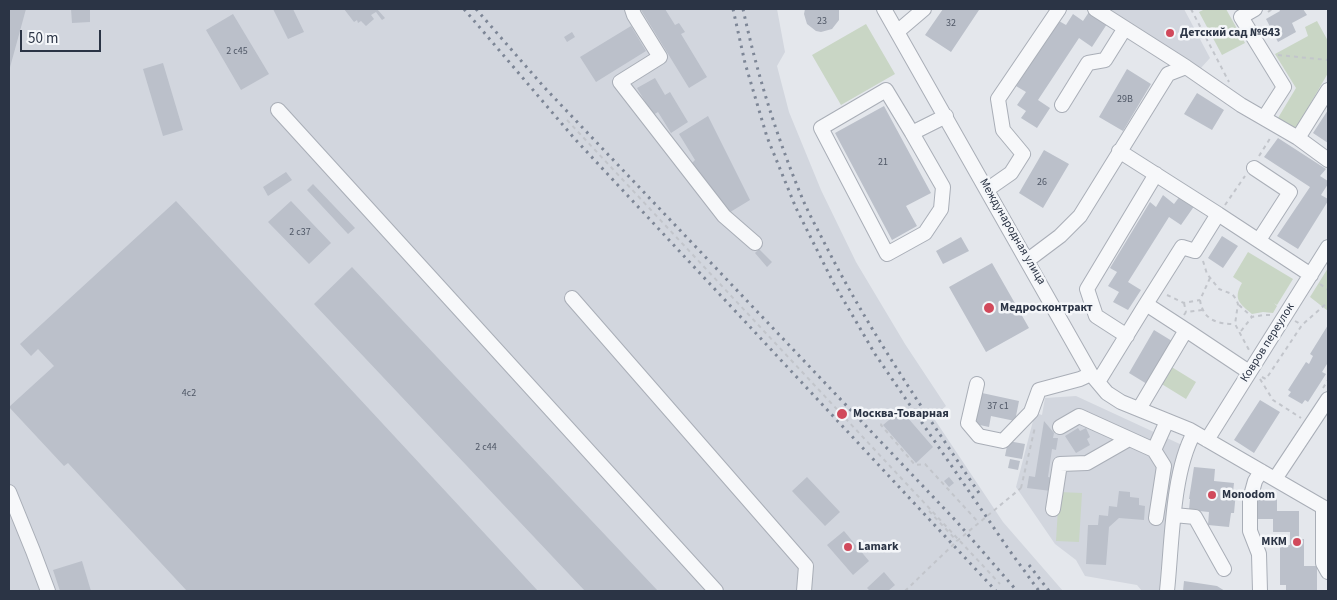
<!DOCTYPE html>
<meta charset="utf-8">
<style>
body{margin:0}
#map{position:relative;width:1337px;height:600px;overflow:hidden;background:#e4e7ec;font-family:"Source Sans 3",sans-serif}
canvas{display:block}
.frame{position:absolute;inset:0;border:10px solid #2b3445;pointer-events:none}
.scale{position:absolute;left:20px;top:30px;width:81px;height:22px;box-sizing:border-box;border:2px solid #2b3445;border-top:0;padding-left:6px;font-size:15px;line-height:18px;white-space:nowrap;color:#2b3445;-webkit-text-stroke:4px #f4f6f9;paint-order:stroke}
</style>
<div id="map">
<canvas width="1337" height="600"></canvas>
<div class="frame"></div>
<div class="scale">50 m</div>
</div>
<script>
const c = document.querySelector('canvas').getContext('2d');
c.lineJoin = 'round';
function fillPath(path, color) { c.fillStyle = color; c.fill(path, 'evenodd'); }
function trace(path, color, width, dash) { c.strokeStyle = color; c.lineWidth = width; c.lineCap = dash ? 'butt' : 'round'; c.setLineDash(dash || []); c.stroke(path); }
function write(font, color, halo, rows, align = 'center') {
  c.font = font + ' "Source Sans 3",sans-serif'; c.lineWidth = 5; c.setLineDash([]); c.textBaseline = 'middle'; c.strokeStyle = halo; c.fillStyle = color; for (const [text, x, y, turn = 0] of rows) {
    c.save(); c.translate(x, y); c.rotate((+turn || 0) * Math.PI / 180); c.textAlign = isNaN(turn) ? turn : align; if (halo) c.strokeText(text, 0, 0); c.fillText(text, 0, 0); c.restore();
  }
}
const built = new Path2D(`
 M9 9H777L785 52 777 66 789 112 821 190 856 262 905 344 946 406 933 417 1003 522 1063 591H9Z
 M1105 9H1184L1210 58 1200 69Z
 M1076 396 1182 445 1163 591H1142L1137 585 1085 576 1076 560 1055 544 1016 487 1035 413 1042 415 1045 398Z`);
const green = new Path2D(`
 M1205 9H1226L1245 43 1222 55 1199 12Z
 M1317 21 1328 41V73L1296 129 1278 118 1296 88 1275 54 1308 36 1305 27Z
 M866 24 895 74 841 105 812 55Z
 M1248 252 1293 279 1277 305 1274 303 1277 306 1273 313 1263 312 1252 314C1239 303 1233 299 1242 283L1233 277Z
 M1328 268V311L1310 297Z
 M1170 366 1196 382 1186 399 1160 383Z
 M1059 492 1082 493 1079 542 1056 541Z`);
const building = new Path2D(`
 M9 9H26L9 71Z
 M71 9H90V22L72 23Z
 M273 9H293L304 32 288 39Z
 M344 9H377L385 18 382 20 376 12 371 15 374 19 366 26 361 21 358 23 357 20 354 22Z
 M642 9H665L675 25 679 23 685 32 681 34 707 77 689 88 641 10Z
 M805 9H839V20L832 29 821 32 816 31 807 24 804 14Z
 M943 9H977L979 10 951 52 925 35Z
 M1279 9H1303L1307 15 1292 23 1296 32 1278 42 1266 19 1280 11Z
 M1089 12 1107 24 1092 47 1079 38 1038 100 1050 108 1037 128 1021 118 1026 111 1017 105 1026 92 1016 86 1059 21 1066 25 1073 14 1083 21Z
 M233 14 269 74 241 90 206 30Z
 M631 26 646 51 596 82 580 57Z
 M572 32 575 37 567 42 564 37Z
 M163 63 183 130 163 136 143 69Z
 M1127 69 1151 84 1123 131 1099 117Z
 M655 78 665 95 670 92 688 122 671 133 658 112 653 115 637 88Z
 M1197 93 1224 110 1212 130 1184 114Z
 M884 106 931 193 906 206 917 226 892 240 835 133Z
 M1328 110V143L1313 133Z
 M708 116 750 200 727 214 713 190 710 192 692 163 695 160 679 134Z
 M1278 138 1326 169 1320 176 1328 181V184L1321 195 1328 199V201L1298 249 1277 236 1310 187 1264 157Z
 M1044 150 1069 164 1043 208 1019 193Z
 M286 172 292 180 268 196 263 187Z
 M313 184 355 228 348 234 307 190Z
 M1163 195 1174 204 1180 196 1195 205 1181 225 1169 217 1128 282 1141 290 1128 310 1113 302 1119 292 1108 286 1117 272 1110 268 1150 202 1156 207Z
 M176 201 538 591H187L68 463 64 466 9 407 54 366 38 349 31 356 20 344Z
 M291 201 331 243 309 264 268 222Z
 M1222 236 1238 246 1223 268 1208 258Z
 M961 237 969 251 943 264 936 251Z
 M759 249 772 262 767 267 755 253Z
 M992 263 1029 328 986 352 949 287Z
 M352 267 658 591H585L314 304Z
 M1328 325V365L1327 364 1322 372 1326 374 1308 402 1305 400 1302 404 1288 396 1291 392 1288 390 1306 362 1309 364 1313 356 1310 354Z
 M1154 330 1172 341 1147 384 1129 373Z
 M982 393 1019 401 1015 421 991 416 989 427 975 424Z
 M1260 400 1280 412 1254 453 1234 440Z
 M901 410 933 447 916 463 883 425Z
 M1044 421 1054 433 1053 438H1058L1056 450 1052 449 1048 477 1053 478 1051 491 1027 488 1029 476 1035 477Z
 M1078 428 1080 431 1086 428 1090 437 1087 439 1090 445 1076 453 1065 436Z
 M1008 441 1025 444 1022 459 1005 456Z
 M1010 459 1020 461 1018 470 1008 468Z
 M1194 467 1215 469 1214 481 1234 483 1233 492H1236L1234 513H1231L1229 527 1208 525 1209 512 1189 510 1190 499H1189Z
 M807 477 840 512 825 526 792 491Z
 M949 477 954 483 949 487 944 481Z
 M1119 491 1130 492V497L1139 498V505L1145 506 1144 520 1119 518 1109 527 1106 565 1086 564 1088 525H1098L1099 515 1108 516 1109 506 1117 507Z
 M1258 498H1277V511H1299V539H1304V566H1317V591H1286V585H1280V545H1290V532H1273V519H1258Z
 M844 531 869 561 853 575 827 545Z
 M82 561 91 591H60L53 570Z
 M884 572 895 585 888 591H870L867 588Z
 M1184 581 1217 586 1225 591H1183Z`);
const path = new Path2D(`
 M1191 9 1229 82
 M1268 12 1272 9
 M1278 55 1328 60
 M567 120 1000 584
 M1259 156 1271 137
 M1225 205 1245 176
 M1203 261 1207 274 1219 289 1232 294 1236 299 1238 304 1235 324 1249 350
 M1210 278 1200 300C1203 320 1217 324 1235 324
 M1320 284 1328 290
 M1167 295 1184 303 1200 300
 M1184 303 1186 312
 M1239 305 1252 317
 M1184 315 1186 312 1202 310
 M1295 321 1302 325
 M1241 331 1252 317 1263 315H1271
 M1262 377 1266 379 1302 325 1328 302
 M1260 379 1273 400 1301 418
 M1323 388 1328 380
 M884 416 881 425 915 465 925 464 979 523
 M1021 488 1035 427
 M929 511 957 541`);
const minor = new Path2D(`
 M632 9 634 15 660 57 620 82 724 216 755 243
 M884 9 1091 374 1107 393 1121 402 1190 430 1328 510
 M1095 9 1186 67
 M1255 9 1241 17 1284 87 1264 118
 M897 32 924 9
 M1062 105 1088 63 1105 60 1125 28
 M278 110 716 591
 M912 133 886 90 821 128 887 254 925 233 941 209 943 187 912 133 946 116
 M1298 138 1328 90
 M1119 151 1218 214
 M1254 168 1290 192 1259 240
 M988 189 1011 173 1023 154 1003 130 998 99 1059 9
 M1028 260 1060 236 1080 216 1168 74 1186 67 1241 105 1298 138 1328 160
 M572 298 806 566 804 591
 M1146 304 1182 247 1195 251 1218 214 1311 275
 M1186 330 1249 372
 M1127 336 1096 316 1087 289 1156 174
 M1098 382 1146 304 1186 330 1139 409
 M977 384 968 423 979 436 1003 441 1031 412 1039 390 1080 379 1091 374
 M1060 427 1079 416 1154 450 1167 421
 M1207 440 1328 247
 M1154 450 1164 466 1156 518
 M1275 479 1328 399
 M9 492 33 551 48 591
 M1323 507V563L1328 572
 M1053 509 1060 464 1087 463 1129 439
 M1174 515 1195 517 1224 569
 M1167 591C1172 545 1172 472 1194 433
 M1260 591 1259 554 1250 531V499L1255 481 1261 471`);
const rail = new Path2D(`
 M464 9 574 138 996 591
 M476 9 544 87 957 522 1017 591
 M733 9 745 63 767 137 796 208 833 282 875 354 1007 547 1039 591
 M743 9C757 74 777 138 803 200 810 216 819 232 827 248 871 334 927 415 981 496
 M1029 565 1049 591`);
const pathBridge = new Path2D(`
 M905 591 957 541 1021 488`);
const markers = [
 [1170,33,5,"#d1495b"],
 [989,308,6,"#d1495b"],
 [842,414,6,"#d1495b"],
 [1212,495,5,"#d1495b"],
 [1297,542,5,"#d1495b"],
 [848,547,5,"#d1495b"]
];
const numberNames = [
 ["23",822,22],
 ["32",951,24],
 ["2 с45",237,52],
 ["29В",1125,100],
 ["21",883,163],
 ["26",1042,183],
 ["2 с37",300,233],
 ["4с2",189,394],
 ["37 c1",998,407],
 ["2 с44",486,448]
];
const poiNames = [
 ["Детский сад №643",1180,33],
 ["Медросконтракт",1000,308],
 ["Москва-Товарная",853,414],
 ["Monodom",1222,495],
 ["МКМ",1287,542,"right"],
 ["Lamark",858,547]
];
const streetNames = [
 ["Международная улица",1012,232,60],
 ["Ковров переулок",1268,343,-58]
];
fillPath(built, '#d2d6de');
fillPath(green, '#c9d6c5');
fillPath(building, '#bbc0ca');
trace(minor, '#a9aeb7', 16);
trace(path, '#c2c5cb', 2, [4, 4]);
trace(minor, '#f7f8fa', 14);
trace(rail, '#7d8696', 3, [2.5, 5]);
trace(pathBridge, '#c2c5cb', 2, [4, 4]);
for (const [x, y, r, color] of markers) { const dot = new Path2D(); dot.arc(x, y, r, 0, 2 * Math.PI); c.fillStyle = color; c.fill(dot); trace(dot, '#f4f6f9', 2); }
write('10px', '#4f5766', null, numberNames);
write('bold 12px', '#2b3445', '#f4f6f9', poiNames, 'left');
write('12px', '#2b3445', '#f4f6f9', streetNames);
</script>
